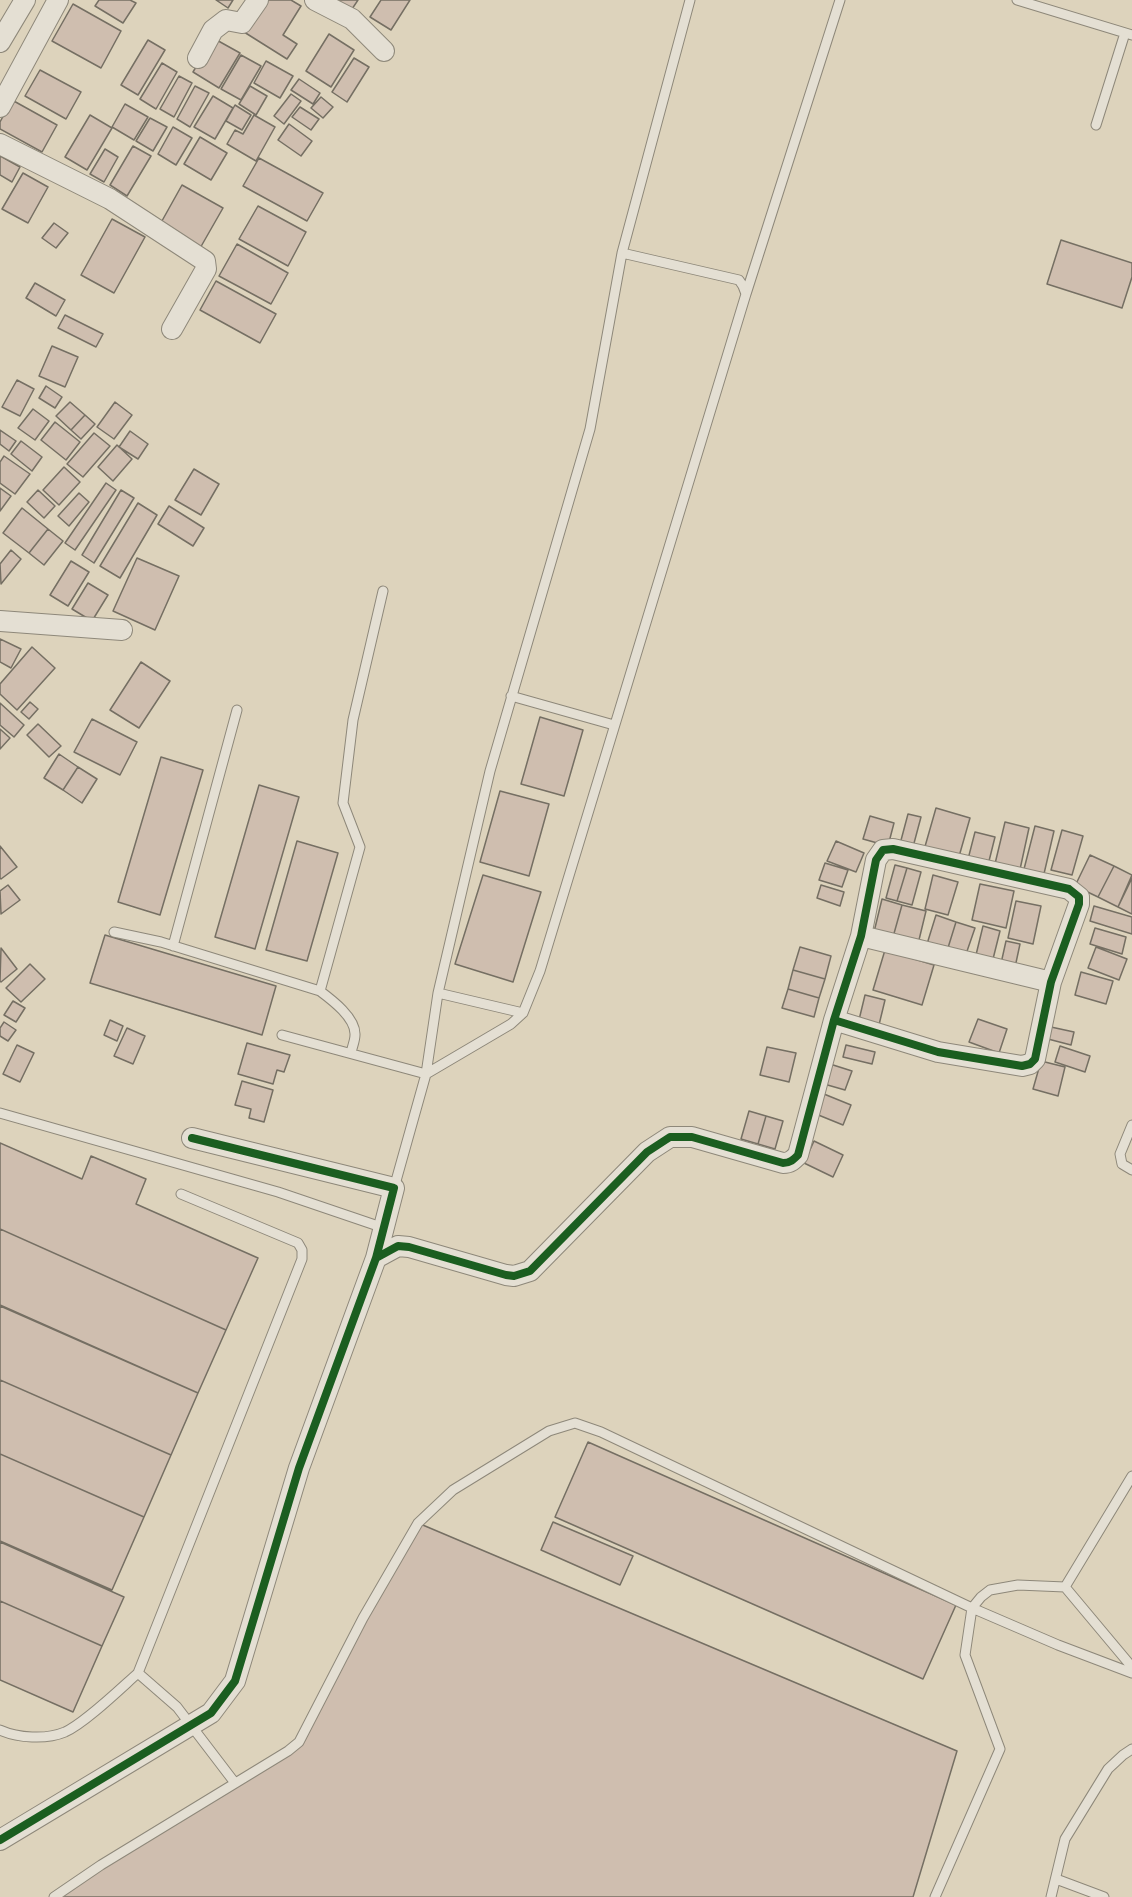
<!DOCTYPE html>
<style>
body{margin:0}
canvas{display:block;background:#ddd3bc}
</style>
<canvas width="1132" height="1897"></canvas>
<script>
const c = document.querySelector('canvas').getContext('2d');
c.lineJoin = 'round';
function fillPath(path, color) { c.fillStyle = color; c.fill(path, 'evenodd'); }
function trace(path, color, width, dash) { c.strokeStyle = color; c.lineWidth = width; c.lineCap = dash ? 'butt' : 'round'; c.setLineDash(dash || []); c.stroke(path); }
const building = new Path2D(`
 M99 0H130L136 3 123 23 95 6Z
 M216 0H233L228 8Z
 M264 0H291L301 6 283 35 297 44 287 59 244 32Z
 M332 0H358L350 12Z
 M381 0H410L391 30 370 17Z
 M73 4 121 31 101 68 52 41Z
 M329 34 354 50 331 87 306 71Z
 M213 38 240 53 219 88 193 72Z
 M148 40 165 50 138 95 121 85Z
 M241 55 261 66 241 100 221 89Z
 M354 58 369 67 347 102 332 92Z
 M266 61 293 76 280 98 254 83Z
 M162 63 177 72 156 109 140 99Z
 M40 70 81 92 66 119 25 96Z
 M179 76 192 83 174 117 160 109Z
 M299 79 320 93 313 104 291 90Z
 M195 86 209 93 190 127 177 119Z
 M250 86 267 96 256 115 239 104Z
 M291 94 301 101 284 124 274 116Z
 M213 96 233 108 215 139 194 127Z
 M321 97 333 107 323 118 311 108Z
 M12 100 57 125 42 152 0 129V122Z
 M125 104 148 117 134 140 112 127Z
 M235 105 251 115 242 130 226 121Z
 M300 107 319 119 311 130 292 117Z
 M90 115 112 128 87 170 65 157Z
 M254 115 275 127 256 161 227 144 235 130 243 134Z
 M150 118 167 127 153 151 136 141Z
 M289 124 312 141 301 156 278 140Z
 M173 127 192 138 176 165 158 154Z
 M200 137 227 153 211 180 184 164Z
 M133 146 151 156 127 196 110 185Z
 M105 149 118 157 104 182 90 174Z
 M0 156 20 167 12 182 0 175Z
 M259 158 323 193 307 221 243 186Z
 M23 173 48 187 28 223 2 209Z
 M182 185 223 208 199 250 158 228Z
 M258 206 306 232 288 266 239 239Z
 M112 219 145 237 114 293 81 275Z
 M54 223 68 233 56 248 42 238Z
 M1061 240 1132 263V277L1122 308 1047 284Z
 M237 244 288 273 271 304 219 276Z
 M216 281 276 314 260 343 200 310Z
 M35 283 65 300 56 316 26 298Z
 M65 315 103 334 96 347 58 328Z
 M52 346 78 357 65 387 39 376Z
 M17 380 34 389 20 416 2 407Z
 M46 386 62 397 55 408 39 398Z
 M70 402 85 415 71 430 56 416Z
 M115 402 132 415 114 439 97 427Z
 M33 409 49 421 35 440 18 428Z
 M85 415 95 424 81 439 71 430Z
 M55 422 80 442 66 460 41 440Z
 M0 430 16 441 9 451 0 444Z
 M130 431 148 444 138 459 119 447Z
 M94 433 110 446 83 477 67 464Z
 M21 441 42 457 32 471 11 454Z
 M117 445 132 459 113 481 98 467Z
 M4 456 30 474 15 494 0 483V462Z
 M64 467 80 482 59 505 43 490Z
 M194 469 219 484 201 515 175 500Z
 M106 483 116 490 75 550 65 543Z
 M0 488 11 496 0 511Z
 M38 490 55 506 44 518 27 502Z
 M121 490 134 498 94 563 82 555Z
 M79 493 89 502 69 526 58 516Z
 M138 503 157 515 120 578 100 566Z
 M169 506 204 528 193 546 158 524Z
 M22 508 48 529 29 553 3 533Z
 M48 529 63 541 44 565 29 553Z
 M11 550 21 559 1 584 0 564Z
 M137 558 179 576 155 630 113 611Z
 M71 561 89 572 68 606 50 595Z
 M88 583 108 595 92 621 72 609Z
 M0 639 21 649 11 668 0 662Z
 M32 647 55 668 17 710 0 694V684Z
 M141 662 170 681 139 728 110 710Z
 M30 702 38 709 29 719 21 712Z
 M0 703 24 725 14 737 0 725Z
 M540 717 583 730 564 796 521 784Z
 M92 719 137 742 120 775 74 752Z
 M38 724 61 746 49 757 27 735Z
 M0 729 10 738 0 749Z
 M59 754 78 767 63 790 44 778Z
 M161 757 203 770 160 915 118 902Z
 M78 767 97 779 82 803 63 790Z
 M259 785 299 797 255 949 215 937Z
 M500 791 549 804 529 876 480 862Z
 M936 808 970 818 958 860 924 850Z
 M908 814 921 817 913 847 900 844Z
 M870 816 894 823 888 846 863 839Z
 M1005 822 1029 828 1019 874 994 868Z
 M1035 826 1054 831 1043 878 1023 873Z
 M1062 830 1083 836 1072 875 1051 870Z
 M975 832 995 837 987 869 967 863Z
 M297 841 338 853 307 961 266 950Z
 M836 841 864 853 856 872 827 861Z
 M0 846 17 867 1 879 0 878Z
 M1090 855 1114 866 1098 897 1075 886Z
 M825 863 848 870 842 887 819 880Z
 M895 865 907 868 897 901 886 898Z
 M1114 866 1132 875 1118 907 1098 897Z
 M907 868 921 872 912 905 897 901Z
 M483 875 541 892 513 982 455 964Z
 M933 875 958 882 948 915 925 909Z
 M1132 878V914L1118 907Z
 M980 884 1014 891 1006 928 972 920Z
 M8 885 20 900 1 914 0 891Z
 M821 885 844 892 840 906 817 898Z
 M882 899 902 905 893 937 874 932Z
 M1016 901 1041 906 1033 944 1008 938Z
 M902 905 926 911 918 944 893 937Z
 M1094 906 1132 917V934L1090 921Z
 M936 915 956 922 947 951 927 944Z
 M956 922 975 928 965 957 947 951Z
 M983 926 1000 931 992 963 975 959Z
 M1095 928 1126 937 1122 954 1090 944Z
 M105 935 276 986 262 1035 90 983Z
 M1006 941 1020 944 1014 972 1000 968Z
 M800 947 831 956 825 979 793 970Z
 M1096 947 1127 959 1119 980 1088 968Z
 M1 948 17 969 1 982 0 981Z
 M885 950 934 965 922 1005 873 990Z
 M30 964 45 979 21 1002 6 988Z
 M793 970 825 979 819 998 788 989Z
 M1081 972 1113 981 1106 1004 1075 995Z
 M788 989 819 998 814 1017 782 1008Z
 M865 995 885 1000 878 1029 858 1024Z
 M13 1001 25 1008 16 1022 4 1015Z
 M978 1019 1007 1029 999 1053 969 1042Z
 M110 1020 123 1026 117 1041 104 1035Z
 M4 1022 16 1030 8 1041 0 1036V1028Z
 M1051 1027 1074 1032 1071 1045 1048 1039Z
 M127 1028 145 1036 133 1064 114 1056Z
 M247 1043 290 1055 284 1072 277 1070 273 1084 238 1074Z
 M17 1045 34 1053 20 1082 3 1074Z
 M846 1045 875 1052 872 1064 843 1057Z
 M1060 1046 1090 1056 1085 1072 1055 1062Z
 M767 1047 796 1053 789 1082 760 1075Z
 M1041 1061 1065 1067 1058 1096 1033 1089Z
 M830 1064 852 1071 845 1090 824 1084Z
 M242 1081 273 1090 264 1122 249 1118 251 1109 235 1105Z
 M819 1092 851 1105 843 1125 811 1112Z
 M749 1111 766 1116 758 1144 741 1139Z
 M766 1116 783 1121 775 1149 758 1144Z
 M814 1141 843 1155 833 1177 804 1163Z
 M0 1143 82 1179 91 1156 146 1179 136 1204 258 1258 226 1330 0 1229Z
 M0 1229 226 1330 198 1393 0 1305Z
 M0 1306 198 1393 171 1455 0 1380Z
 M0 1380 171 1455 144 1517 0 1454Z
 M588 1442 956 1605 923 1679 555 1517Z
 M0 1454 144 1517 112 1590 0 1541Z
 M553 1522 633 1556 620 1585 541 1550Z
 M418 1523 957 1751 913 1897H57L299 1742Z
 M0 1542 124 1597 102 1646 0 1601Z
 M0 1601 102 1646 73 1712 0 1680Z`);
const lane = new Path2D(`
 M1017 0 1132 35
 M1096 125 1125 33
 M746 294 840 0
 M511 696 614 725
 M114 932 161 942 320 991C332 1000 356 1018 355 1035 355 1041 352 1047 351 1053
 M173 946 237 710
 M320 991 360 847 343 803 353 720 383 591
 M438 993 523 1013
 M282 1035 426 1074 511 1024 523 1013 540 971 746 294 743 286 739 280 622 253
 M0 1113 278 1192 384 1228
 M1132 1125 1120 1154 1122 1164 1132 1170
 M394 1188 426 1074 438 993 490 771 590 429 622 253 690 0
 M181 1194 298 1243 302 1250V1259L138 1673 177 1707 235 1783
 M1065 1587 1132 1667
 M0 1730C18 1738 46 1740 65 1732 85 1723 120 1689 138 1673
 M1056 1879 1104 1897
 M54 1897 101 1865 288 1751 299 1742 363 1618 418 1523 453 1490 549 1431 575 1423 601 1432 972 1608 1058 1645 1132 1673
 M935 1897 1000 1749 965 1655 972 1608 981 1597 990 1590 1018 1585 1065 1587 1132 1476
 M1051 1897 1065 1839 1108 1769 1123 1755 1132 1749`);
const street = new Path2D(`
 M315 0 352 19 384 51
 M0 42 25 0
 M198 58 213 30 226 20 242 23 258 0
 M0 107 58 0
 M0 144 110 199 205 261 206 269 172 329
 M0 621 122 630
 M861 936 1051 982
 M376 1258 398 1246 409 1247 506 1275 514 1276 530 1271 647 1152 670 1137H692L783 1163C790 1163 793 1160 798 1155L834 1020 861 936 876 860 883 850 893 849 1069 889 1079 897V904L1051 982 1035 1059 1030 1064 1022 1066 938 1052 834 1020
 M0 1840 211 1713 235 1681 299 1468 376 1258 394 1188 192 1138`);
const cycleway = new Path2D(`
 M376 1258 398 1246 409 1247 506 1275 514 1276 530 1271 647 1152 670 1137H692L783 1163C790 1163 793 1160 798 1155L834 1020 861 936 876 860 883 850 893 849 1069 889 1079 897V904L1051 982 1035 1059 1030 1064 1022 1066 938 1052 834 1020
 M0 1840 211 1713 235 1681 299 1468 376 1258 394 1188 192 1138`);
fillPath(building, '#cfbeaf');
trace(building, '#756f63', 1.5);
trace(lane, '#8e887a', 11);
trace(street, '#8e887a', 22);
trace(lane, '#e4dfd3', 9);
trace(street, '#e4dfd3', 20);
trace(cycleway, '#1b5e20', 8);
</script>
